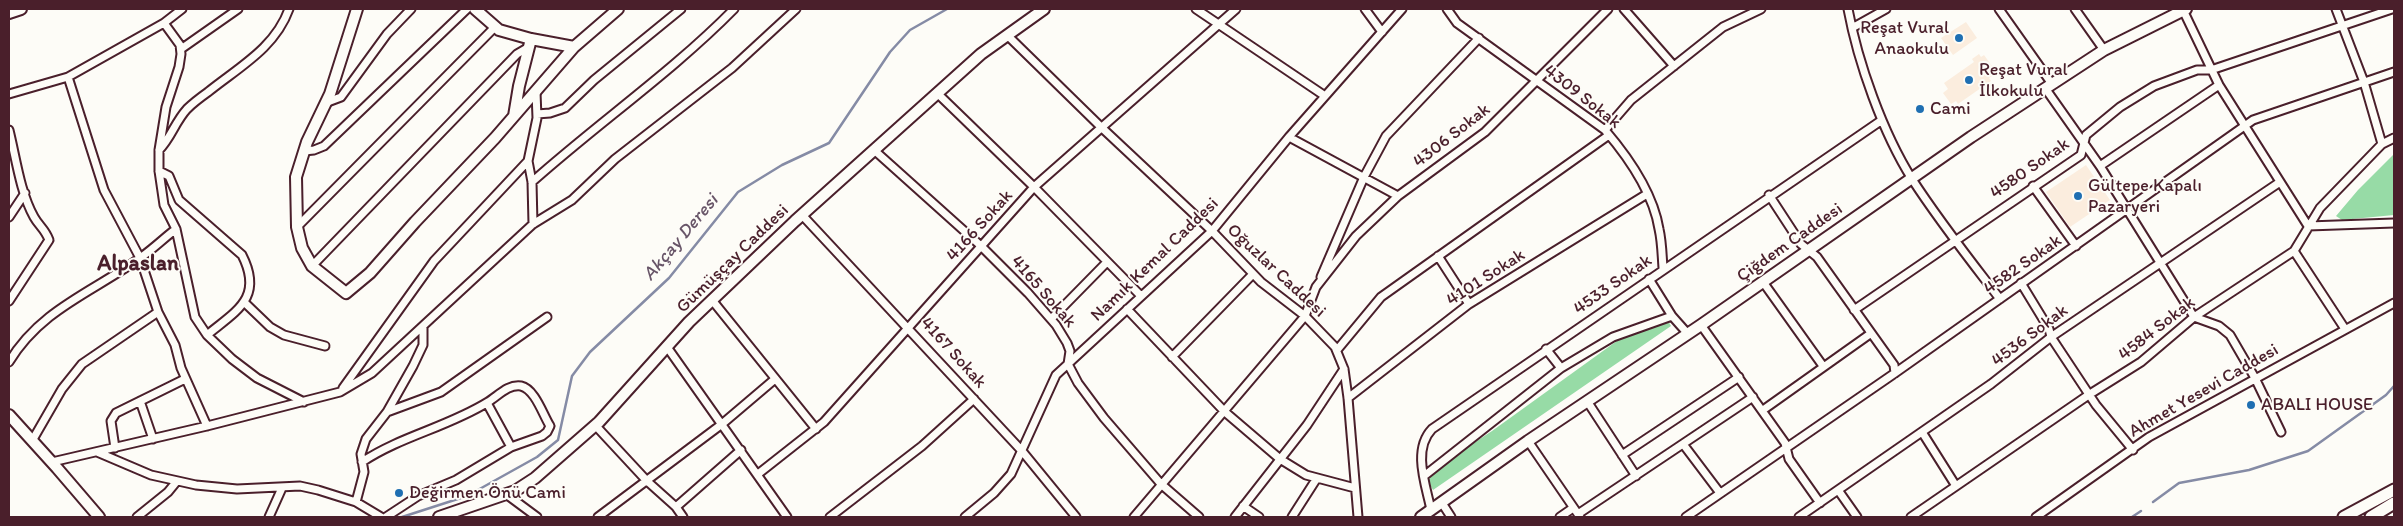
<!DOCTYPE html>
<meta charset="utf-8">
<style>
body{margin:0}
#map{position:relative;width:2403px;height:526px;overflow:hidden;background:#fdfcf7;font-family:Itim,sans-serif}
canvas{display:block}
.frame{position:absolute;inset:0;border:10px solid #4a1f2b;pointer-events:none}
</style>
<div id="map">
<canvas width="2403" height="526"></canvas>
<div class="frame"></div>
</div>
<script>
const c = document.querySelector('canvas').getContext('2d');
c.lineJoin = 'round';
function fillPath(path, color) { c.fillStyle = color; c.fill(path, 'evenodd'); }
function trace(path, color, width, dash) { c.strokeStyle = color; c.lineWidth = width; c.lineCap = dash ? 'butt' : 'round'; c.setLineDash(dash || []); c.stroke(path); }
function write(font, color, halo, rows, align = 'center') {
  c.font = font + ' Itim,sans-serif'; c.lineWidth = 4; c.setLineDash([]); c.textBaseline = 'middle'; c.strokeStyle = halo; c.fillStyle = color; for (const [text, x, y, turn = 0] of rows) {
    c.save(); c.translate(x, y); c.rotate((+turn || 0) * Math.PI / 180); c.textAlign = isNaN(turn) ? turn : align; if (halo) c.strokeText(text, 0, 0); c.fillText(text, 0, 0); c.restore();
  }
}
const built = new Path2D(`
 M1966 22 1977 38 1953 55 1941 38Z
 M1979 54 1981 57 1984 55 1997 73 1989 78 1991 81 1958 104 1956 101 1951 104 1943 93 1948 89 1944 83 1974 62 1972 59Z
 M2086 165 2110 200 2070 227 2046 192Z`);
const green = new Path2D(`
 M2394 154V215L2342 220 2336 216 2358 190Z
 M1664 314 1671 326 1433 490 1428 481 1431 473 1443 463 1492 431 1639 325Z`);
const stream = new Path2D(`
 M2153 502 2179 483 2249 470 2308 451 2386 395 2394 386
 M402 517 467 496 537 457 558 440 572 376 590 352 669 278 738 192 782 165 829 143 890 52 910 30 947 9
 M2132 517 2141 511`);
const street = new Path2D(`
 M1196 9 1325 96
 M1365 9 1382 32
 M1447 9 1457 23 1605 130C1629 158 1653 192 1659 229 1662 242 1662 255 1663 268
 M1624 9 1674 66
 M1848 9C1858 63 1883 133 1912 179 1939 221 1970 260 2000 299
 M1999 9 2052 84
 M2075 9 2104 50
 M2336 9 2364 82 2382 144
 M2183 10 2219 85 2308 226 2394 223
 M164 23 180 45 181 54 179 67 166 107 159 150V171L164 205 176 229 195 317 207 335 232 359 257 378 304 402
 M1852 28 1886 9
 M1007 35 1101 127 1212 231 1261 282 1305 316 1335 347 1344 369 1348 398 1358 517
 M181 49 238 9
 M68 77 104 190 140 258 158 312 175 345 181 368 207 426
 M2045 88 2100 166 2194 317 2219 326 2230 335 2255 378 2281 432
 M937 93 1034 187 1141 296
 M9 94 68 77 164 23 182 9
 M325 103 341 97 387 34 411 9
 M537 114 550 113 565 108 594 80 681 9
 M9 130C16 158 20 192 34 217 39 226 45 229 49 240L9 301
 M1605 130 1631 100 1723 27 1761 9
 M1289 137 1398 196 1485 132 1608 9
 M159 150C171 138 175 122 187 109 193 103 201 97 208 92 239 67 275 48 289 9
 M874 150 981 246 1028 293 1056 325 1067 343 1070 351 1068 364 1078 383 1104 418 1161 484 1199 517
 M304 151 314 150 324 146 467 9
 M2100 166 2219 85
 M159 171 169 176 179 200 242 255C264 298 236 311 207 335
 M532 182C598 123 672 72 734 9
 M2033 186 2076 246
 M1769 195 1801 244 1817 257 1894 365 1895 373
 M802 215 1022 451 1076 517
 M9 217 25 193
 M533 224 532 182 528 161 537 118 536 92
 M297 227 495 27
 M2294 251 2345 329
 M1438 256 1469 304
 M312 266 517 54 529 47
 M1321 277 1364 177 1386 136 1479 38
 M1649 279 1672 316 1688 334
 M1763 282 1823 366
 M2021 283 2049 329 2051 337 2096 405 2133 450
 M712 300 816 429
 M244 302 270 327 284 335 325 346
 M1127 309 1225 412 1280 459 1306 475 1355 488
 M1854 310 2081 155 2086 135 2120 107 2154 86 2197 70H2211L2392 9
 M1051 319 1107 262
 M1701 325 1785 443 1789 459 1820 503
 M667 347 787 517
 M1546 349 1561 368
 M1337 350 1381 297 1609 135
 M1172 357 1253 274
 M9 362C41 309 93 292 140 258 153 249 164 238 176 229
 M343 388 434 261 528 161
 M1348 398 1469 304 1647 194
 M140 401 153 439
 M1587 401 1636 476
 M487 403 511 447
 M1763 410 1870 334
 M387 412 441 392 547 317
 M595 425 647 481 676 507 683 517
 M1922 432 1956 486
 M32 441 62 389 82 364 158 312
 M1528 441 1580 517
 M1683 444 1720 493
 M115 448 111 421 116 413 185 379
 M97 452 151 475 196 485 237 489 300 486 318 490 356 502 381 517
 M1622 455 1739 377
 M52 462 207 426 340 392 372 373 533 224 572 200 615 159 732 68 796 9
 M362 462C401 436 448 427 488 402 498 396 508 384 521 386 535 389 543 415 550 426L547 432 542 436 511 447 456 480 418 496 386 517
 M758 474 824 422 1034 187 1236 9
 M1424 476 1561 368 1613 337 1672 316
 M1838 490 1857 517
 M506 494 537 517
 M356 502 364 472 361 454 366 439 387 412 413 366 423 345V327
 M1442 503 1451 517
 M1243 506 1259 517
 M676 507 741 450
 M1431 510C1426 485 1412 450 1432 429L1882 120
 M1578 514 1753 397
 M137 517 168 492 177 481
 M269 517 282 488
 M598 517 722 424 775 379
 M830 517 922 446 974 399
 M965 517 994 493 1011 474 1056 375 1212 231 1289 137 1402 9
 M1134 517 1305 316 1316 287 1356 236 1398 196
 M1235 517 1307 425 1344 369
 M1292 517 1317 478
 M1560 517 1573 508
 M1686 517 1895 373 2253 120 2394 72
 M1799 517 1991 384 2051 337 2280 182
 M1911 517 2090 394 2141 362 2194 317 2294 251 2320 208 2382 144 2394 138
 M2036 517 2149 437 2394 303`);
const secondary = new Path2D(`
 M357 9 330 94 307 142 296 177 297 227 302 248 312 266 346 293 370 273 415 222 495 138 574 47 618 9
 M475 9 499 30 531 39 574 47
 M9 13 21 9
 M514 116 519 86 531 39
 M9 415 57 468 99 517
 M439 517 515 491 535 478 599 422 689 322 795 221 981 54 1044 9
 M1421 517 1528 441 1701 325 1971 137 2104 50 2186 9`);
const primary = new Path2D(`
 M2344 517 2394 490
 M2371 517 2394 503`);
const markers = [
 [1959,38,5,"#1f6fb2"],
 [1969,80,5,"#1f6fb2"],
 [1920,109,5,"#1f6fb2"],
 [2078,196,5,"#1f6fb2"],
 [2251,405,5,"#1f6fb2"],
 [399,493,5,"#1f6fb2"]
];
const poiNames = [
 ["Reşat Vural",1949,28,"right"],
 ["Anaokulu",1949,49,"right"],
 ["Reşat Vural",1979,70],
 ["İlkokulu",1979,91],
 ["Cami",1930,109],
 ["Gültepe Kapalı",2088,186],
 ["Pazaryeri",2088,207],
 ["ABALI HOUSE",2261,405],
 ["Değirmen Önü Cami",409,493]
];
const streetNames = [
 ["4309 Sokak",1582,97,38],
 ["4306 Sokak",1452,136,-38],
 ["4580 Sokak",2030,169,-35],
 ["4166 Sokak",980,226,-48],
 ["Çiğdem Caddesi",1790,243,-35],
 ["Gümüşçay Caddesi",733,259,-44],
 ["Namık Kemal Caddesi",1155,260,-44],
 ["4582 Sokak",2023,265,-35],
 ["Oğuzlar Caddesi",1276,271,43],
 ["4101 Sokak",1486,278,-33],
 ["4533 Sokak",1613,285,-35],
 ["4165 Sokak",1043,292,49],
 ["4584 Sokak",2157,329,-38],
 ["4536 Sokak",2030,336,-37],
 ["4167 Sokak",953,353,48],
 ["Ahmet Yesevi Caddesi",2204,391,-30]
];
const waterNames = [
 ["Akçay Deresi",681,238,-50]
];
const districtNames = [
 ["Alpaslan",138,264]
];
fillPath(built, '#fbedde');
fillPath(green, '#97dba6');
trace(stream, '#858ba5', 2.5);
trace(street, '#4a1f2b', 11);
trace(secondary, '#4a1f2b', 14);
trace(primary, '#4a1f2b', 15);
trace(street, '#fdfcf7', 7);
trace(secondary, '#fdfcf7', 10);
trace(primary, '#fdfcf7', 11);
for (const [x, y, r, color] of markers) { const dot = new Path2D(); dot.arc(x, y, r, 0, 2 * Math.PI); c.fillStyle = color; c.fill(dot); trace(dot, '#fdfcf7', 2); }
write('18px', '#4a1f2b', '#fdfcf7', poiNames, 'left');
write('18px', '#4a1f2b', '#fdfcf7', streetNames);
write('italic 19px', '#685568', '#fdfcf7', waterNames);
write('bold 22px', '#4a1f2b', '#fdfcf7', districtNames);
</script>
